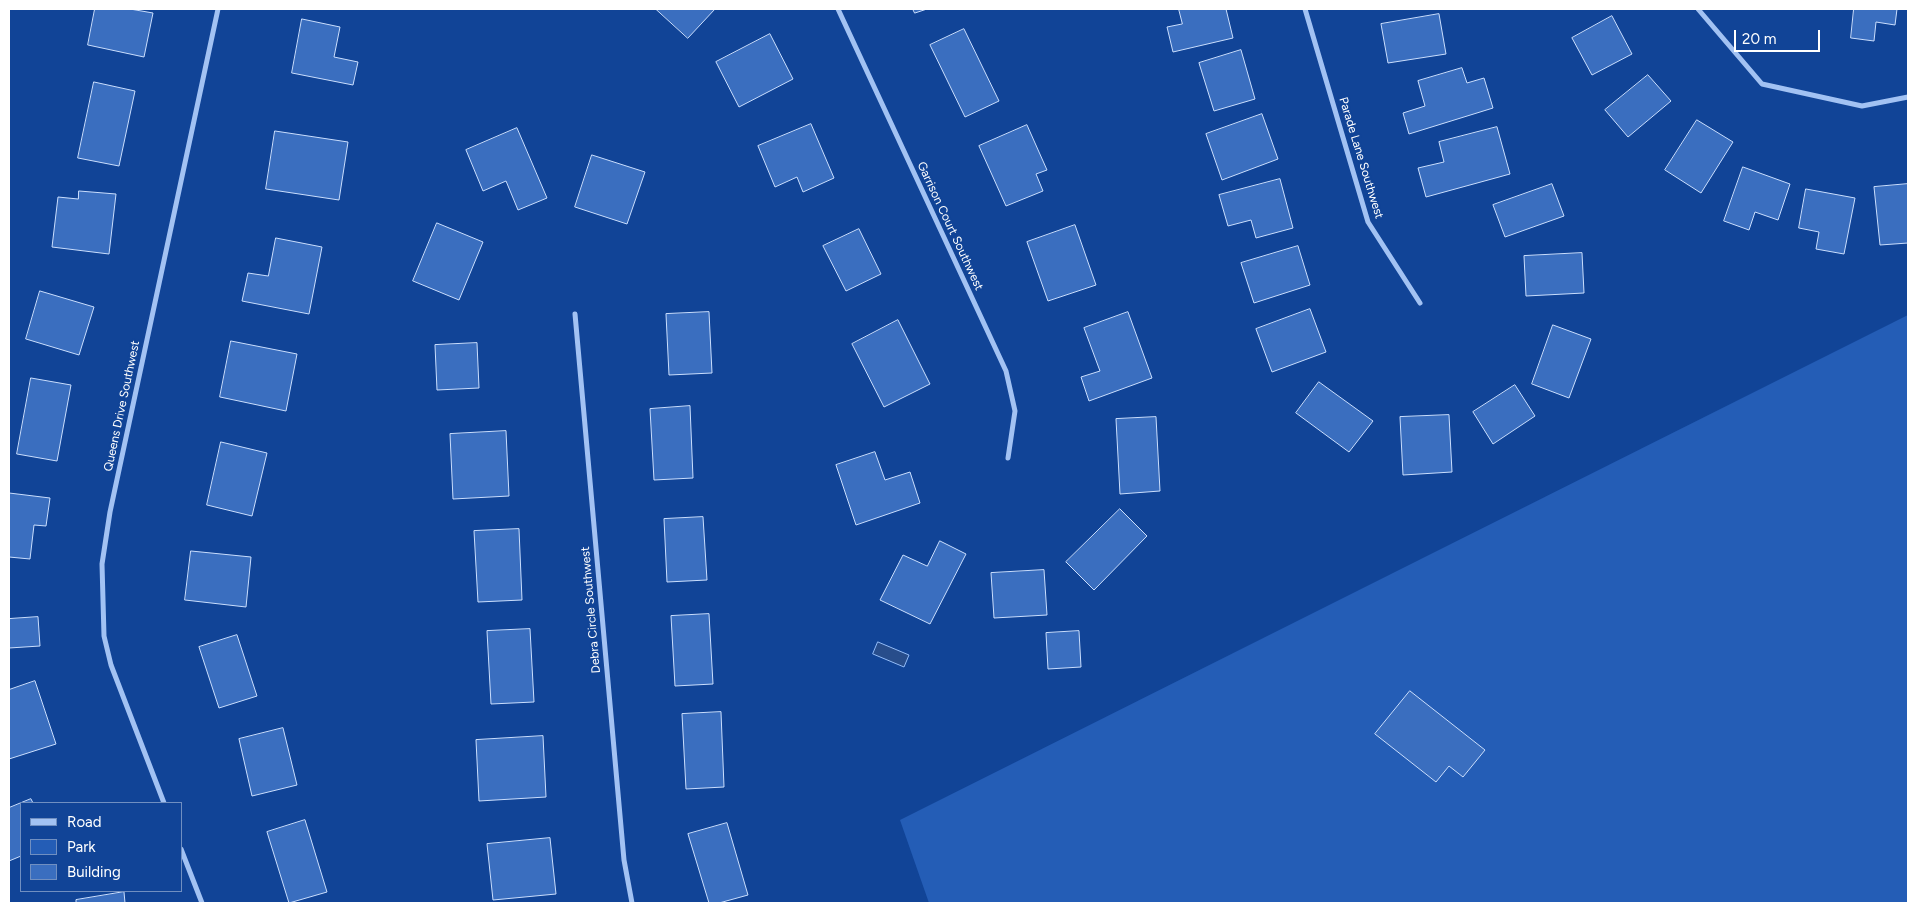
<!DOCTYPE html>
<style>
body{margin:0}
#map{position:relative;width:1917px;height:912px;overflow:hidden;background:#114497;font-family:Figtree,sans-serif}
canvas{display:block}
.frame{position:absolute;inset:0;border:10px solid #fff;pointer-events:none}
.legend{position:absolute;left:20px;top:802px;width:162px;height:90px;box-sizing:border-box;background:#114497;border:1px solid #708fc1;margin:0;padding:6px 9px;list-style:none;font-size:15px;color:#fff}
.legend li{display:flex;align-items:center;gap:10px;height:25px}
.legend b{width:25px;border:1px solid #708fc1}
.scale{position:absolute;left:1734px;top:30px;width:86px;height:22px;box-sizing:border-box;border:2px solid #fff;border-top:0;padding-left:6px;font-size:15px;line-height:18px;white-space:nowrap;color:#fff;-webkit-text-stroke:4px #114497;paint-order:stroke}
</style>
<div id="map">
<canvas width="1917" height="912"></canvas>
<div class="frame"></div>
<ul class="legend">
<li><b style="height:6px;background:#a2c2f3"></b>Road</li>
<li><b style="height:14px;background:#245db6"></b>Park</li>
<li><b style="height:14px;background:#3a6ebf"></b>Building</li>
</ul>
<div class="scale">20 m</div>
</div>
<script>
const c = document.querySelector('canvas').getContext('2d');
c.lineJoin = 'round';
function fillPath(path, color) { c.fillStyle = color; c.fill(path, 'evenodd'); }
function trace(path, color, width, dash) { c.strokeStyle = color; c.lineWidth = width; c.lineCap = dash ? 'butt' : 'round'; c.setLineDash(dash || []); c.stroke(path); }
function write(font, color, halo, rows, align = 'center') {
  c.font = font + ' Figtree,sans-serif'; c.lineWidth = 4; c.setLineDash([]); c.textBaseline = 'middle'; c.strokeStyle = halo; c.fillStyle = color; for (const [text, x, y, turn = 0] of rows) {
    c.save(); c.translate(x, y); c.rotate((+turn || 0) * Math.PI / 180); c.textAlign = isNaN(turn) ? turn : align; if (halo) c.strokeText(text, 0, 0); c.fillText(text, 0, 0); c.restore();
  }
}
const green = new Path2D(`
 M1908 315V903H929L900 820Z`);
const water = new Path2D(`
 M878 642 909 655 904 667 873 654Z`);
const building = new Path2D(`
 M95 9H130L153 13 144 57 88 45Z
 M656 9H715L688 38Z
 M913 9H927L915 13Z
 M1179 9H1226L1233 38 1173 52 1167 27 1182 24Z
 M1854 9H1897L1895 25 1876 22 1874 41 1851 38Z
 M1439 14 1446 54 1388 63 1381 24Z
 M1612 16 1632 54 1592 75 1572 38Z
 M302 19 340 27 334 57 358 62 353 85 292 73Z
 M964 29 999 101 965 117 930 45Z
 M770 34 793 79 739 107 716 62Z
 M1241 50 1255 99 1214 111 1199 63Z
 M1462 68 1467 83 1484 78 1493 108 1409 134 1403 113 1425 106 1418 81Z
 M1648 75 1671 101 1628 137 1605 110Z
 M94 82 135 91 119 166 78 158Z
 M1262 114 1278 159 1222 180 1206 134Z
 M1697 120 1733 142 1701 193 1665 170Z
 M811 124 834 178 803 192 797 177 775 187 758 146Z
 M1027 125 1047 170 1036 174 1043 191 1006 206 979 146Z
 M1497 127 1510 174 1426 197 1418 168 1444 162 1439 142Z
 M517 128 547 198 518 210 506 181 483 191 466 150Z
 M275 131 348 142 339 200 266 189Z
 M592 155 645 172 627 224 575 207Z
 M1743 167 1790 184 1778 220 1755 212 1749 230 1724 221Z
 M1280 179 1293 228 1256 238 1251 220 1228 226 1219 195Z
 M1552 184 1564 216 1505 237 1493 205Z
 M1908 184V243L1880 245 1874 187Z
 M1806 189 1855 198 1844 254 1816 249 1819 232 1799 228Z
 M79 191 116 194 109 254 52 247 58 197 78 199Z
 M437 223 483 242 459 300 413 281Z
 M1075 225 1096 285 1048 301 1027 242Z
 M859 229 881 274 846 291 823 246Z
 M276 238 322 247 309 314 242 301 248 273 268 276Z
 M1298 246 1310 285 1254 303 1241 263Z
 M1582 253 1584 293 1526 296 1524 256Z
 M40 291 94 307 79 355 26 339Z
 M1310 309 1326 352 1272 372 1256 329Z
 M709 312 712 373 669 375 666 314Z
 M1128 312 1152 378 1089 401 1081 377 1100 371 1084 328Z
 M898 320 930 384 884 407 852 344Z
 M1553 325 1591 339 1569 398 1532 384Z
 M231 341 297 354 286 411 220 397Z
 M477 343 479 388 437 390 435 345Z
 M31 378 71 385 57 461 17 454Z
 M1319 382 1373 421 1349 452 1296 413Z
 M1515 385 1535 416 1493 444 1473 412Z
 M690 406 693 478 654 480 650 409Z
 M1449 415 1452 472 1403 475 1400 417Z
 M1156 417 1160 491 1120 494 1116 419Z
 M506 431 509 496 453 499 450 434Z
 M221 442 267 453 252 516 207 505Z
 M875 452 885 480 910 472 920 503 856 525 836 465Z
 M9 493 50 498 46 526 34 525 30 559 9 557Z
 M1120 509 1147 536 1094 590 1066 562Z
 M703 517 707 580 667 582 664 519Z
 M519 529 522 600 478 602 474 531Z
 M940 541 966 554 930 624 880 600 903 555 927 566Z
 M191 551 251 557 246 607 185 600Z
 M1044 570 1047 615 994 618 991 573Z
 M709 614 713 684 675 686 671 616Z
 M38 617 40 646 9 648V619Z
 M530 629 534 702 491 704 487 631Z
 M1079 631 1081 667 1048 669 1046 633Z
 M237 635 257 696 219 708 199 647Z
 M35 681 56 744 9 759V690Z
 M1410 691 1485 750 1463 777 1449 766 1436 782 1375 734Z
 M721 712 724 787 686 789 682 714Z
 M283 728 297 785 252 796 239 739Z
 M543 736 546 797 479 801 476 740Z
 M31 799 33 803H21V856L9 861V808Z
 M305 820 327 892 289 903 267 832Z
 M727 823 748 895 719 903H709L688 834Z
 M550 838 556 894 493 900 487 844Z
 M124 892 125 903H76V900Z`);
const street = new Path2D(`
 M838 9 1006 371 1015 411 1008 458
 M1305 9 1368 222 1420 303
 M1698 9 1762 84 1862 106 1908 97
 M575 314 624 860 632 903
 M164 803 111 665 104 636 102 564 110 512 218 9
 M181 849 202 903`);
const streetNames = [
 ["Parade Lane Southwest",1361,158,73],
 ["Garrison Court Southwest",950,226,65],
 ["Queens Drive Southwest",122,406,-78],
 ["Debra Circle Southwest",591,610,-95]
];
fillPath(green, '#245db6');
fillPath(water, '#284d8b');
trace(water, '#94bcf7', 1);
fillPath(building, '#3a6ebf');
trace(building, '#cadefd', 1);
trace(street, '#a2c2f3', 5);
write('12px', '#fff', '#114497', streetNames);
</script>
